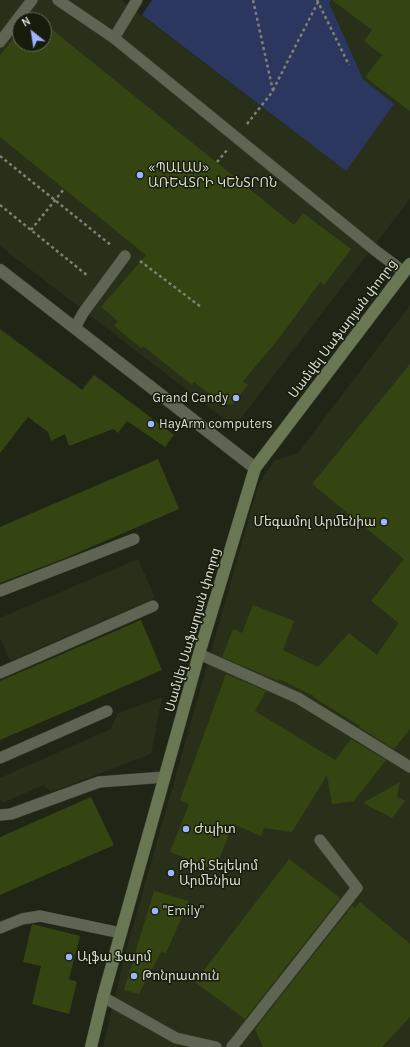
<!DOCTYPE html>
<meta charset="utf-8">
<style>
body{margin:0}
#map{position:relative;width:410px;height:1047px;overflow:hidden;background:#202616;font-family:Karla,sans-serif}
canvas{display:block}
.north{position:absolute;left:12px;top:12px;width:40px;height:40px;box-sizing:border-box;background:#171d0d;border:1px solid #656a5c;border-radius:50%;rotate:330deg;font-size:11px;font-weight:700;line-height:16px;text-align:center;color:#daded3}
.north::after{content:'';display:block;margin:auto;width:14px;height:18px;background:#9eb4fd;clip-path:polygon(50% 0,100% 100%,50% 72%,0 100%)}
</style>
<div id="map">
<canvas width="410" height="1047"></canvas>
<div class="north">N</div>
</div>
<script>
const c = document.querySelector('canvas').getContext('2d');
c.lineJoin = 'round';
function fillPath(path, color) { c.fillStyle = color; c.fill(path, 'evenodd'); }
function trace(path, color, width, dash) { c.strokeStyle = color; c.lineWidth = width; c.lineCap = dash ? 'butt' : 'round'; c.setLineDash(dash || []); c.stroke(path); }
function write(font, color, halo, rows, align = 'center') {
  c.font = font + ' Karla,"Noto Sans Armenian",sans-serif'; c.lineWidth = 3; c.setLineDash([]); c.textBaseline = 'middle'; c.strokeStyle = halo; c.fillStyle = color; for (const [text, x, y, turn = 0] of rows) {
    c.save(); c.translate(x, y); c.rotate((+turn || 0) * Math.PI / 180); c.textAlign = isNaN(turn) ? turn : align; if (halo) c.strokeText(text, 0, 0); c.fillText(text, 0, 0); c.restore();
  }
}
const built = new Path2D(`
 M0 0H121L345 170 394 104 363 79 329 3 331 0H410V199L241 418 233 422 223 418 0 246ZM20 20H44V44H20Z
 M410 305V1047H103L127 947 259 483 274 461 298 453Z
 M138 559 155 598 10 661 0 638V618Z
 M162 697 151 754 51 792 44 785 2 803 0 798V778L111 729 118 713Z`);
const green = new Path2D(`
 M152 0H331L329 3 363 79 394 104 346 171 142 15Z`);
const building = new Path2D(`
 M332 0H410V111L365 77 382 55 364 41 372 30Z
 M44 23 294 225 303 213 351 249 324 285 321 281 277 341 243 381 248 385 233 404H222L194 382 192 385 143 346 141 348 114 326 118 321 101 307 146 255 0 137V55L20 30V44H44Z
 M0 329 82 390 94 375 174 435 165 447 127 421 118 433 113 429 69 446 65 434 51 441 48 432 28 417 0 453Z
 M410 364V729L394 749 359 727 360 726 313 697 314 696 279 679 278 681 222 657 233 629 242 633 253 605 294 621 283 650 318 667 349 633 377 655 399 623 371 601 404 559 312 484Z
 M158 459 179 509 68 557 0 583V527Z
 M141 620 162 670 0 740V681Z
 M226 674 266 691 255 711 335 760 351 739 386 760 354 801 332 804 327 775 292 832 264 828 261 836 233 824 215 870 170 852 189 804 180 800Z
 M400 782 397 797 405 801 392 818 363 803Z
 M91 797 114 845 0 895V837Z
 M289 859 340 898 245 1019 195 982Z
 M154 891 189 901 166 953 161 952 139 994 124 990Z
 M360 902 410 944V1017L382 1047H263L255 1029 352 906 355 908Z
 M32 924 80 936 69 979 77 982 69 1014 32 1004 41 966 23 962Z`);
const path = new Path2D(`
 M317 0 349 65
 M273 90 318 2
 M247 124 273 91 253 0
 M0 156 112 246
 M217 162 227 150
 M0 205 88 276
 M31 230 64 189
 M140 261 201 307`);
const lane = new Path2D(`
 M58 0 114 38 376 251 404 272
 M114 38 137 0
 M0 42 32 0
 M75 328 83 313 125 256
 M0 591 134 539
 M199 654 298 698 410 767
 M0 673 153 606
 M0 758 107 711
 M0 815 11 814 99 782 165 777
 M0 928 22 919 40 916 121 933
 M103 997 176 1038 216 1047
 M232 1047 357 888 320 840`);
const street = new Path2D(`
 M0 270 255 468`);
const secondary = new Path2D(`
 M91 1047 103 997 199 654 255 468 410 264`);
const markers = [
 [140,175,4,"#9eb4fd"],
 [236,398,4,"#9eb4fd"],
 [151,424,4,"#9eb4fd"],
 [384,522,4,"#9eb4fd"],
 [186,829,4,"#9eb4fd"],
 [171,873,4,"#9eb4fd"],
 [155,911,4,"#9eb4fd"],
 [69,957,4,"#9eb4fd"],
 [134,976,4,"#9eb4fd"]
];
const poiNames = [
 ["«ՊԱԼԱՍ»",148,168],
 ["ԱՌԵՎՏՐԻ ԿԵՆՏՐՈՆ",148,183],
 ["Grand Candy",228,398,"right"],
 ["HayArm computers",159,424],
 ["Մեգամոլ Արմենիա",376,522,"right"],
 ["Ժպիտ",194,829],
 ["Թիմ Տելեկոմ",179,866],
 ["Արմենիա",179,881],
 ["\"Emily\"",163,911],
 ["Ալֆա Ֆարմ",77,957],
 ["Թոնրատուն",142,976]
];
const streetNames = [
 ["Սամվել Սաֆարյան փողոց",343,329,-53],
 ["Սամվել Սաֆարյան փողոց",193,630,-74]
];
fillPath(built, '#283019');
fillPath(green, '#2c375f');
fillPath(building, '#354511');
trace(lane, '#3c4134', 12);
trace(street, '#3c4134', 13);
trace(secondary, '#3c4134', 13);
trace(path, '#7d8275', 2.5, [3, 3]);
trace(lane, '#5e6653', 11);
trace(street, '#5e6653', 12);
trace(secondary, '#697752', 12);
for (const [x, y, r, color] of markers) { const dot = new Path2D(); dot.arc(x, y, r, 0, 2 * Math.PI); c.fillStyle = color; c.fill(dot); trace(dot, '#171d0d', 1.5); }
write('13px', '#daded3', '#171d0d', poiNames, 'left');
write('13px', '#daded3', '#171d0d', streetNames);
</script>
